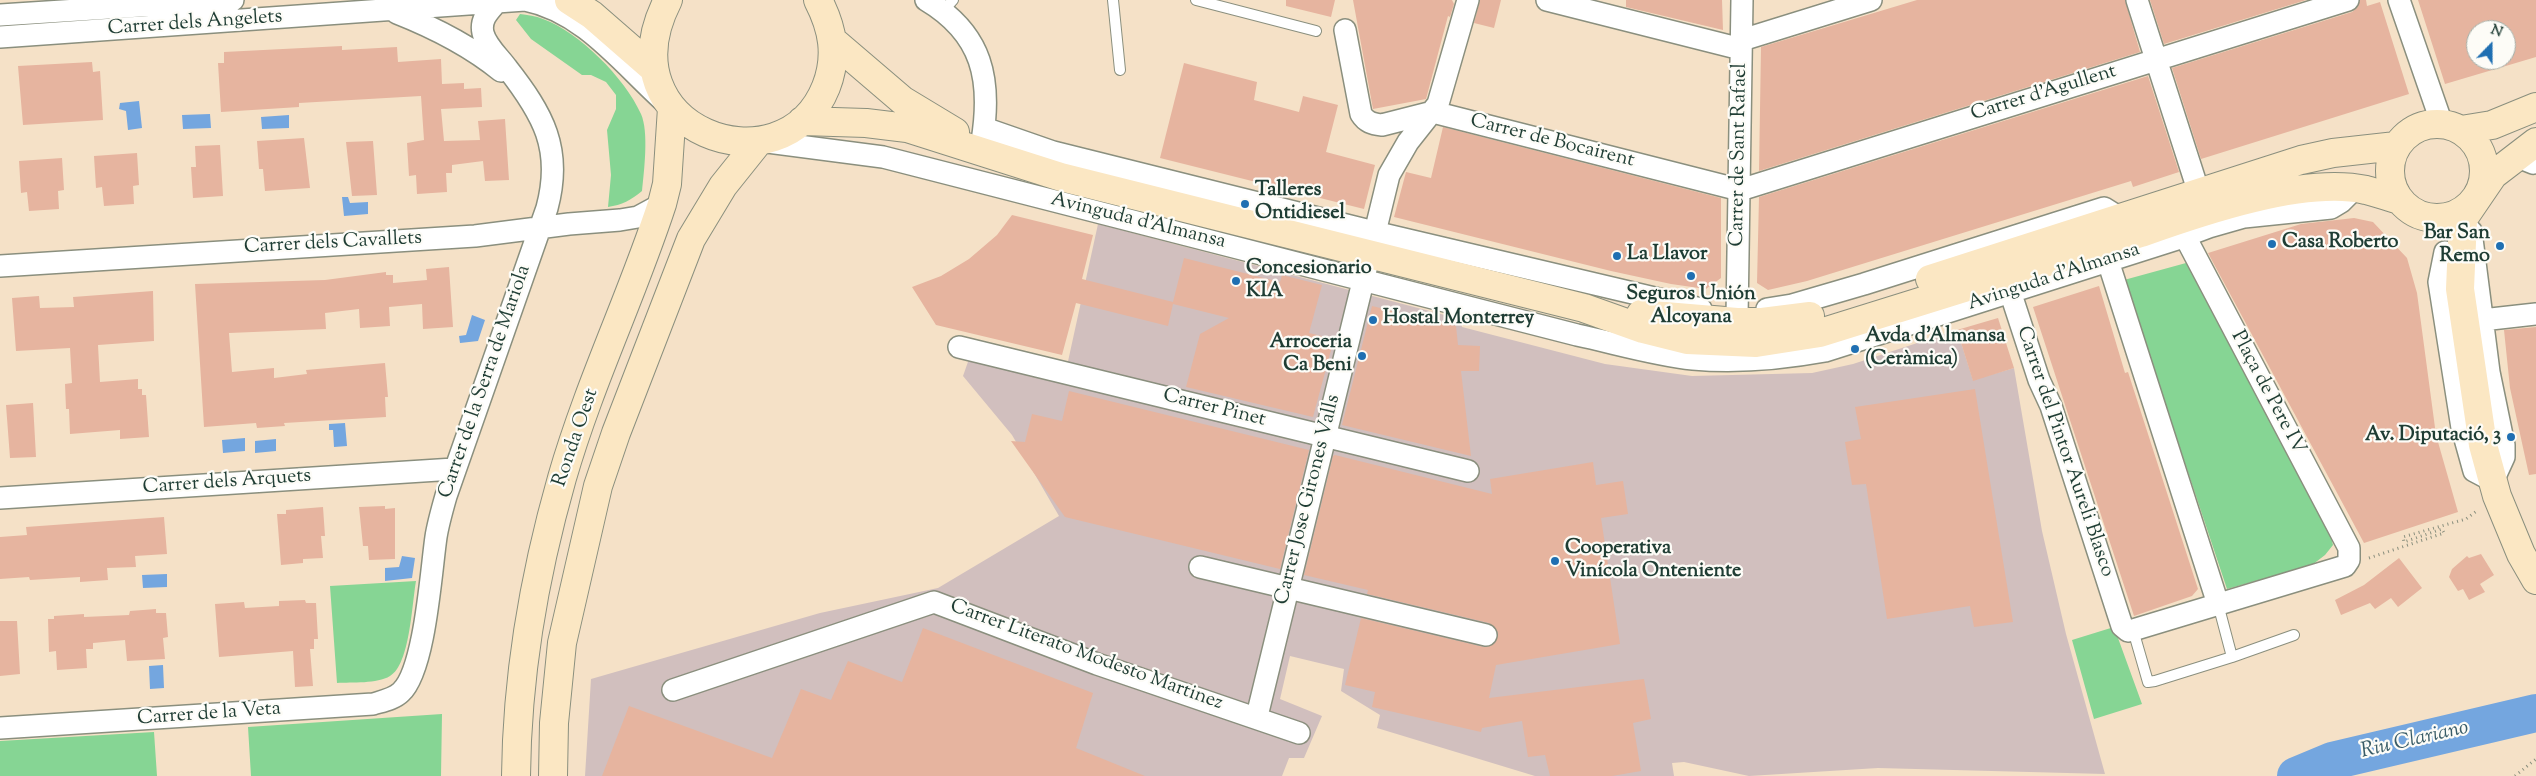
<!DOCTYPE html>
<meta charset="utf-8">
<style>
body{margin:0}
#map{position:relative;width:2536px;height:776px;overflow:hidden;background:#f5e1c7;font-family:"Sorts Mill Goudy",serif}
canvas{display:block}
.north{position:absolute;left:2466px;top:20px;width:50px;height:50px;box-sizing:border-box;background:#fdfcf7;border:1px solid #a4b0a9;border-radius:50%;rotate:22deg;font-size:14px;font-weight:700;line-height:20px;text-align:center;color:#1f3d34}
.north::after{content:'';display:block;margin:auto;width:18px;height:22px;background:#1f6fb2;clip-path:polygon(50% 0,100% 100%,50% 72%,0 100%)}
</style>
<div id="map">
<canvas width="2536" height="776"></canvas>
<div class="north">N</div>
</div>
<script>
const c = document.querySelector('canvas').getContext('2d');
c.lineJoin = 'round';
function fillPath(path, color) { c.fillStyle = color; c.fill(path, 'evenodd'); }
function trace(path, color, width, dash) { c.strokeStyle = color; c.lineWidth = width; c.lineCap = dash ? 'butt' : 'round'; c.setLineDash(dash || []); c.stroke(path); }
function write(font, color, halo, rows, align = 'center') {
  c.font = font + ' "Sorts Mill Goudy",serif'; c.lineWidth = 4.5; c.setLineDash([]); c.textBaseline = 'middle'; c.strokeStyle = halo; c.fillStyle = color; for (const [text, x, y, turn = 0] of rows) {
    c.save(); c.translate(x, y); c.rotate((+turn || 0) * Math.PI / 180); c.textAlign = isNaN(turn) ? turn : align; if (halo) c.strokeText(text, 0, 0); c.fillText(text, 0, 0); c.restore();
  }
}
const industrial = new Path2D(`
 M1098 224 1460 319 1462 327 1605 364 1692 376 1812 373 1853 364 1957 330 1973 380 2014 368 2042 531 2066 634 2105 774 1878 768 1749 776 1684 762 1672 763 1674 776H1535L1377 728 1380 715 1341 691 1344 669 1290 656 1280 699 1322 716 1304 758H1289L1282 776H585L591 679 820 613 938 588 1059 516 1012 435 963 376 975 342 1067 366Z`);
const green = new Path2D(`
 M520 14C527 15 536 16 543 19 579 32 625 78 641 114 649 132 644 171 642 191 631 200 622 205 608 207L611 175 607 130 616 109V95L606 82 591 75H582L531 39 516 20Z
 M2186 263 2330 532 2333 545 2325 555 2312 565 2227 589 2124 280Z
 M416 581C412 603 410 665 390 676 377 684 352 682 337 683L330 586Z
 M2114 627 2142 704 2094 719 2072 640Z
 M442 714 441 776H251L248 727Z
 M154 732 157 776H0V741Z`);
const water = new Path2D(`
 M139 101 142 128 128 130 126 111 119 109 120 103Z
 M210 114 211 128 183 129 182 115Z
 M289 115V128L262 129 261 117Z
 M342 197H348L350 203 368 202V214L344 216Z
 M472 315 485 320 478 341 460 343 459 336 466 335Z
 M345 423 347 446 334 447 333 430H329V424Z
 M245 438V451L223 453 222 440Z
 M276 439V451L255 453V441Z
 M402 556 415 558 412 578 385 581V568L399 567Z
 M167 574V587L143 588 142 575Z
 M163 665 164 688 150 689 149 666Z`);
const river = new Path2D(`
 M2296 776 2332 761 2536 713`);
const building = new Path2D(`
 M1286 0H1335L1331 17 1286 6Z
 M1353 0H1452L1454 4 1450 17 1448 16 1426 99 1373 109Z
 M1480 0H1501L1494 28 1474 23Z
 M1626 0H1722L1723 30 1626 7Z
 M1917 0H2125L2140 52 1759 171 1761 47Z
 M2150 0H2306L2164 44Z
 M2360 0H2366L2367 6 2380 2 2409 94 2201 159 2172 68 2352 12 2357 8Z
 M2418 0H2536V57L2445 84ZM2476 30H2506V60H2476Z
 M342 46V50L397 47 398 62 441 59 442 84 464 83V89L481 88 482 107 441 109 444 141 480 140 478 121 505 119 509 180 485 181 483 161 452 165V173H446L447 192 417 194 416 175 409 176 407 143 424 140 421 96 299 103V107L221 112 218 63H224V52Z
 M92 62 93 72 100 71 103 120 23 125 18 66Z
 M1184 63 1257 82 1254 100 1299 112 1303 96 1338 105 1326 152 1375 165 1364 209 1160 158Z
 M2148 76 2179 172 2133 187 2131 181 1807 281 1768 290 1757 283 1759 197Z
 M1443 127 1721 198V278L1706 289 1671 284 1611 271 1394 217 1406 172 1431 178Z
 M304 138 310 188 265 191 263 169H259L257 141Z
 M373 141 377 195 352 196 346 142Z
 M220 145 223 196 193 198 191 167H196L195 146Z
 M137 153 139 185 133 186 134 204 104 206 102 187 96 188 94 156Z
 M62 158 64 190 58 191 59 209 29 211 27 192 21 193 19 161Z
 M1012 215 1093 235 1082 279 1173 302 1184 258 1280 282 1282 275 1322 285 1309 333 1334 339 1313 417 1186 387 1200 334 1229 318 1173 304 1168 326 1076 303 1062 355 936 325 912 287 941 276 969 259 997 235Z
 M2354 218 2373 222 2407 258 2417 293 2436 435 2458 512 2364 543 2208 253 2301 224Z
 M449 267 453 327 423 329 422 304 389 307 390 326 360 328 359 309 325 313 326 329 229 333 232 372 274 368V378L307 374 306 370 385 363 388 397H385L386 417 284 423 285 426 257 428 256 423 204 427 195 284 325 280 386 272V275H393V283L427 280 426 269Z
 M2099 286 2125 373 2128 372 2198 589 2192 596 2134 616 2033 307Z
 M153 291 154 341 98 345 100 382 138 379V389H142V395H146L149 437 120 439V430L70 434 69 409H66L65 384 72 383 70 348 16 351 12 298 39 296 40 308 74 307 73 297Z
 M1372 306 1456 326 1458 345 1480 346 1479 371H1461L1471 456 1342 425Z
 M1998 318 2014 368 1973 381 1957 330Z
 M2536 327V474L2529 475 2510 388 2504 330Z
 M1975 389 2013 622 1974 627 1970 606 1887 619 1866 484 1852 485 1845 442 1861 439 1855 407Z
 M1069 391 1309 450 1280 569 1065 517 1011 441 1025 442 1032 414 1062 421Z
 M33 403 36 457 10 458 6 405Z
 M1335 455 1492 494 1490 479 1593 462 1596 485 1623 481 1628 514 1601 518 1620 644 1496 665 1489 698 1644 679 1651 719 1633 723 1641 771 1612 776H1550L1545 755 1528 757 1522 721 1482 728 1481 732 1372 707 1375 692 1345 685 1361 618 1484 647 1495 643 1498 632 1489 623 1367 594 1368 590 1304 575 1333 456Z
 M385 506V509L395 508V559L369 560 368 546H363L359 507Z
 M323 507 325 536H321L323 558 303 559V563L281 565 277 514H286V510Z
 M164 517 167 554 135 556 136 567 107 568 108 580 80 582V577L30 580 29 577 0 579V537L27 535 26 527Z
 M2481 554 2494 575 2480 584 2485 592 2469 600 2463 589 2458 591 2449 577 2452 569 2467 556 2469 558Z
 M2399 558 2422 588 2398 607 2391 598 2375 609 2370 603 2341 615 2335 600 2364 585Z
 M305 600 306 603H316L318 639H314V649H310L313 686 295 687 293 651 219 657 215 604 244 602 245 608 279 606V601Z
 M156 609V613H166L168 637 163 638 165 659 127 661 125 640 93 643V649H86L87 668 57 670 56 651 49 652 48 619H54V616L84 614V617L129 615 130 611Z
 M0 621H17L20 674 0 676Z
 M923 628 1093 693 1076 748 1145 776H602L629 706 772 758 801 689 831 700 848 661 902 682Z`);
const path = new Path2D(`
 M2369 558 2444 533 2442 529 2404 542 2403 537 2466 519 2478 510
 M2515 776 2536 759`);
const lane = new Path2D(`
 M1113 0 1120 70
 M1196 0 1316 31
 M943 11 953 0
 M2133 630 2148 682 2155 681 2232 657 2218 604
 M2232 657 2294 635`);
const street = new Path2D(`
 M926 0C983 34 992 80 982 141
 M1547 0 1741 49
 M1742 0 1737 317V322L1749 332
 M2137 0 2199 193
 M2399 0 2442 124
 M397 13C435 28 469 45 501 71
 M0 15 233 0
 M1345 30 1361 114C1366 122 1372 124 1382 125L1433 112 1740 190 2348 0
 M0 37 525 0C585 12 623 65 667 104
 M1742 40 1871 0
 M984 128 1053 152 1374 232 1701 309
 M760 141 883 157 1577 335C1615 343 1654 355 1693 359 1737 363 1781 359 1825 351L2177 239 2209 227 2244 217 2331 208 2341 202 2354 189
 M2518 157 2533 163 2536 160
 M2445 252 2439 282 2462 428 2474 471 2493 481 2504 457V445L2489 372 2471 231
 M2108 261 2218 604
 M0 266 475 236 569 224 620 220 638 217 662 204
 M2006 279 2039 380 2051 406 2122 626 2128 631 2133 630 2345 566 2349 560V548L2179 225
 M1767 309 1792 305 1864 284 2104 208 2120 218
 M2482 320 2536 314
 M959 347 1468 471
 M0 498 454 469
 M1200 567 1486 635
 M673 690 934 602 1097 664 1299 733
 M1257 716 1389 175 1408 142 1438 104 1468 0
 M0 728 373 704C383 701 394 699 401 692 425 670 431 571 436 537 438 524 442 510 446 496L547 208C563 149 543 114 507 68 500 58 486 46 483 33 480 20 488 12 496 3`);
const secondary = new Path2D(`
 M569 0 592 15 654 69
 M668 0C601 130 783 195 826 87 838 56 833 29 818 0
 M833 41 902 100 955 132
 M802 121 866 123 907 128 1061 177 1584 308 1643 329 1687 340 1756 343 1820 333 2141 233C2200 212 2304 176 2366 190 2378 193 2389 197 2400 200
 M2390 171a47 47 0 1 1 94 0a47 47 0 1 1-94 0Z
 M2461 130 2492 125 2536 107
 M2536 142 2493 175 2463 219 2460 289 2483 445 2497 496 2521 554 2536 580
 M1930 279 2301 160 2333 153 2396 146
 M1641 314 1737 322H1762L1810 316
 M516 776C517 674 534 576 562 478 589 384 632 296 662 204L667 184 672 108
 M553 776 554 723 562 643 598 486 616 433 691 239 723 186 759 141`);
const markers = [
 [1245,204,5,"#1f6fb2"],
 [2272,244,5,"#1f6fb2"],
 [2500,246,5,"#1f6fb2"],
 [1617,256,5,"#1f6fb2"],
 [1691,276,5,"#1f6fb2"],
 [1236,281,5,"#1f6fb2"],
 [1373,320,5,"#1f6fb2"],
 [1855,349,5,"#1f6fb2"],
 [1362,356,5,"#1f6fb2"],
 [2511,437,5,"#1f6fb2"],
 [1555,561,5,"#1f6fb2"]
];
const streetNames = [
 ["Carrer dels Angelets",195,24,-4],
 ["Carrer d'Agullent",2044,94,-17],
 ["Carrer de Bocairent",1552,142,14],
 ["Carrer de Sant Rafael",1740,155,-89],
 ["Avinguda d'Almansa",1138,222,14],
 ["Carrer dels Cavallets",333,244,-3],
 ["Avinguda d'Almansa",2054,278,-18],
 ["Carrer de la Serra de Mariola",486,382,-71],
 ["Plaça de Pere IV",2267,393,62],
 ["Carrer Pinet",1214,409,14],
 ["Ronda Oest",577,438,-71],
 ["Carrer del Pintor Aureli Blasco",2064,452,71],
 ["Carrer dels Arquets",227,483,-4],
 ["Carrer Jose Girones Valls",1309,500,-76],
 ["Carrer Literato Modesto Martinez",1086,656,20],
 ["Carrer de la Veta",209,715,-4]
];
const poiNames = [
 ["Talleres",1255,192],
 ["Ontidiesel",1255,215],
 ["Bar San",2490,235,"right"],
 ["Remo",2490,258,"right"],
 ["Casa Roberto",2282,244],
 ["La Llavor",1627,256],
 ["Concesionario",1246,270],
 ["KIA",1246,293],
 ["Seguros Unión",1691,296,"center"],
 ["Alcoyana",1691,319,"center"],
 ["Hostal Monterrey",1383,320],
 ["Avda d'Almansa",1865,338],
 ["(Ceràmica)",1865,361],
 ["Arroceria",1352,344,"right"],
 ["Ca Beni",1352,367,"right"],
 ["Av. Diputació, 3",2501,437,"right"],
 ["Cooperativa",1565,550],
 ["Vinícola Onteniente",1565,573]
];
const waterNames = [
 ["Riu Clariano",2415,741,-13]
];
fillPath(industrial, '#d1bfbe');
fillPath(green, '#86d594');
fillPath(water, '#74a6df');
trace(river, '#74a6df', 38);
fillPath(building, '#e6b49f');
trace(lane, '#8a8f7e', 12);
trace(street, '#8a8f7e', 24);
trace(secondary, '#8a8f7e', 30);
trace(path, '#8a8f7e', 3, [1, 4]);
trace(lane, '#fff', 10);
trace(street, '#fff', 21);
trace(secondary, '#fbe7c3', 28);
for (const [x, y, r, color] of markers) { const dot = new Path2D(); dot.arc(x, y, r, 0, 2 * Math.PI); c.fillStyle = color; c.fill(dot); trace(dot, '#fdfcf7', 2); }
write('20px', '#1f3d34', '#fdfcf7', streetNames);
write('bold 20px', '#1f3d34', '#fdfcf7', poiNames, 'left');
write('italic 21px', '#395c67', '#fdfcf7', waterNames);
</script>
